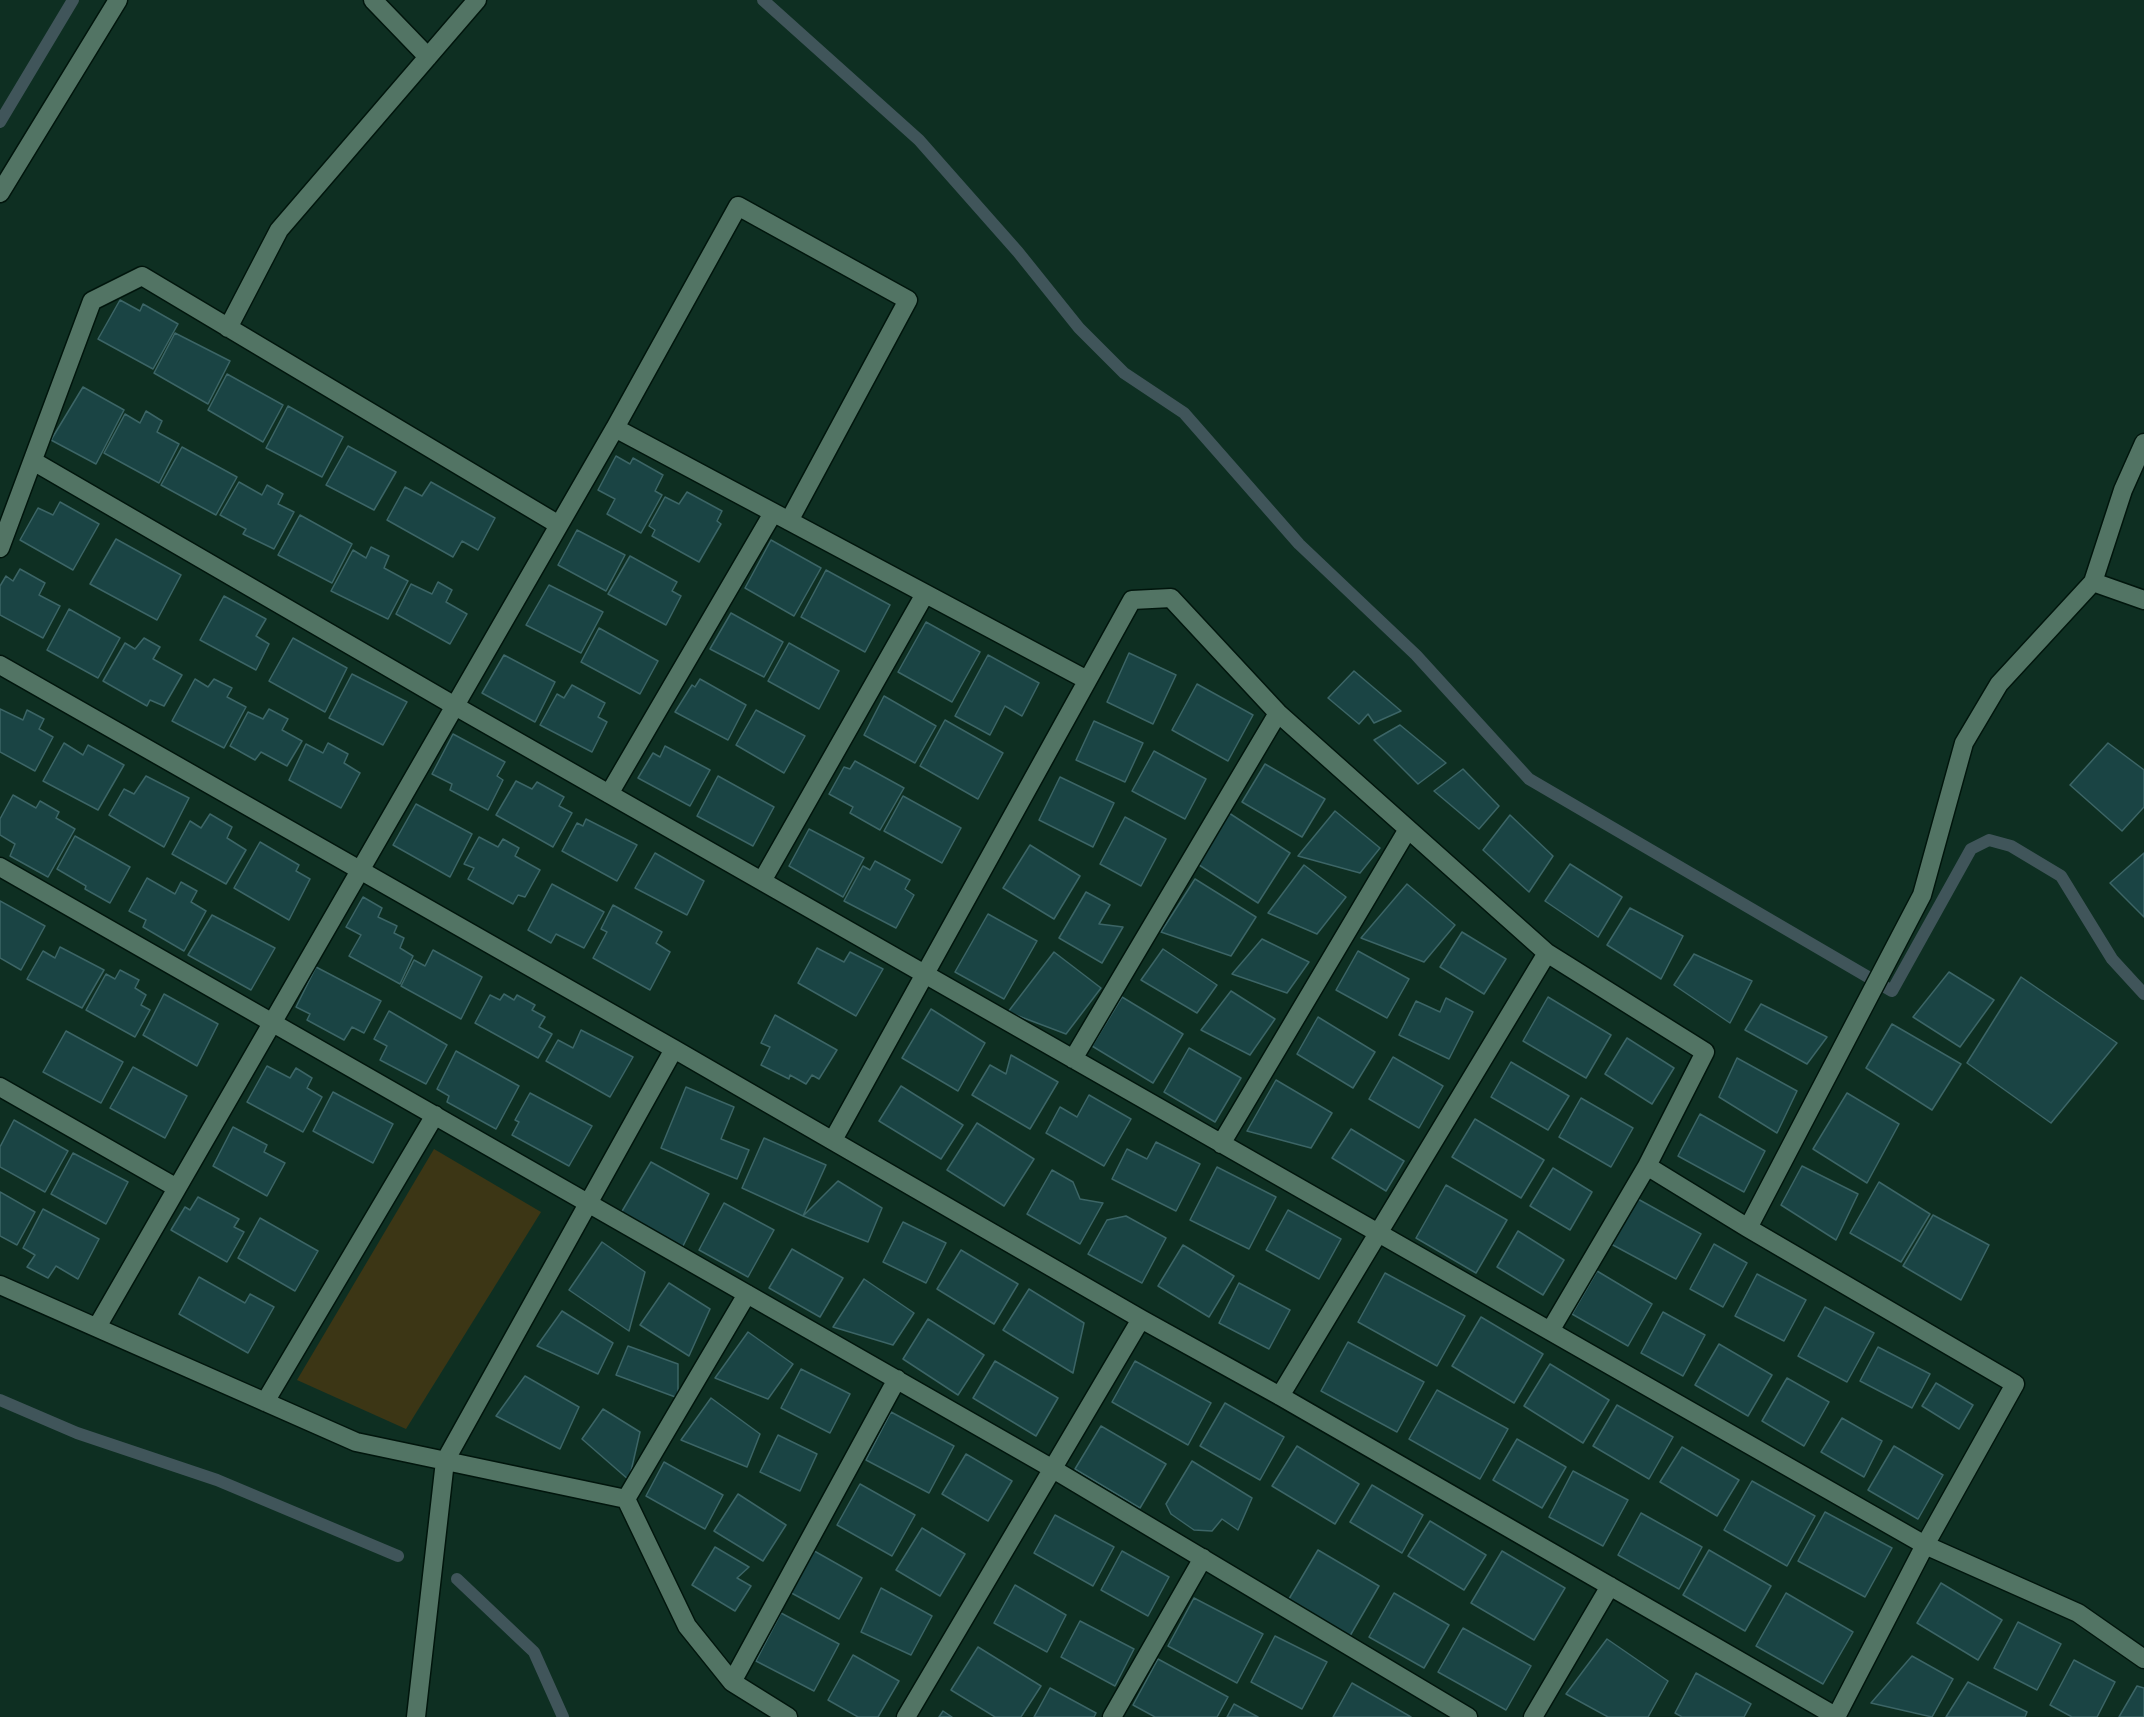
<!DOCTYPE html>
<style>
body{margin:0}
canvas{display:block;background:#0e2f22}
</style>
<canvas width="2144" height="1717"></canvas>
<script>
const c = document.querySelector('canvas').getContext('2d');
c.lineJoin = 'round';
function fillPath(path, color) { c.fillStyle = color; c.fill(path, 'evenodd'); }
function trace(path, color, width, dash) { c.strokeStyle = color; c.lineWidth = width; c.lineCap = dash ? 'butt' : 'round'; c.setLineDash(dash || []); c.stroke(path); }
const green = new Path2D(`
 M434 1149 541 1212 406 1429 297 1380Z`);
const stream = new Path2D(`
 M763 0 919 140 1018 252 1079 328 1124 373 1184 413 1299 544 1416 655 1529 779 1892 991 1971 849 1989 840 2011 846 2061 876 2112 959 2144 994
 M0 122 73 0
 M0 1400 77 1433 217 1480 398 1556
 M457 1579 534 1652 563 1717`);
const building = new Path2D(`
 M120 300 140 311 143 304 178 324 153 369 98 339Z
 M175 333 230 361 208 404 154 373Z
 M227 374 283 405 263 442 208 410Z
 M83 387 124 410 96 464 51 440Z
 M288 406 343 437 322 477 266 448Z
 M146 411 162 421 157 432 179 444 159 483 104 453 125 414 140 423Z
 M348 446 396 472 374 510 326 485Z
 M182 447 237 477 216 515 161 485Z
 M616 456 630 464 633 458 663 475 655 491 662 495 641 533 607 514 615 499 598 490Z
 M239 482 262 495 267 485 283 494 278 504 294 512 274 549 243 534 246 529 220 515Z
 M431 482 495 518 478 550 462 541 453 557 387 520 405 487 422 496Z
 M687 492 722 511 717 521 721 524 699 562 652 536 655 530 649 526 665 497 679 504Z
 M60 502 99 524 73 570 20 540 38 508 53 515Z
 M300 515 352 544 332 583 278 555Z
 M577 530 625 555 606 591 558 565Z
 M116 539 181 575 157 620 90 584Z
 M771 540 821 568 794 616 745 588Z
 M371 547 389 556 384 568 408 581 388 619 331 591 353 550 366 558Z
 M630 556 677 582 672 591 681 596 666 625 608 594Z
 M20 569 45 583 39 595 60 606 43 638 0 615V586L6 576 13 581Z
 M826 570 890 605 865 652 801 617Z
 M438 582 452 590 446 602 467 614 450 644 396 614 411 584 432 594Z
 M549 585 603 612 581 653 526 625Z
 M224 596 266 619 256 636 269 644 256 670 200 640Z
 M69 609 120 638 98 678 47 650Z
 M731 613 783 642 764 677 710 649Z
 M926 622 980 652 952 702 898 672Z
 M599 628 658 661 640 694 581 662Z
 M144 638 160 647 153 659 182 675 164 706 150 700 147 706 103 681 125 643 135 649Z
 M293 638 347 668 325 712 269 681Z
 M789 643 839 671 819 709 768 681Z
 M1129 653 1176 675 1153 724 1107 702Z
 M504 655 555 682 535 722 482 693Z
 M988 655 1039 683 1022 716 1005 706 990 735 955 716Z
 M1354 671 1401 711 1374 723 1368 714 1359 724 1328 698Z
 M352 674 407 702 383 745 329 718Z
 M195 679 208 687 214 679 232 688 227 697 246 707 224 748 172 721Z
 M700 679 746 705 728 740 675 712 692 685 695 687Z
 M1197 684 1253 715 1228 761 1172 730Z
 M572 685 605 703 598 717 607 722 592 752 540 725 557 694 564 698Z
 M884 696 936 726 915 763 864 735Z
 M0 709 23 720 27 710 44 719 39 729 53 737 35 771 0 752Z
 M269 709 288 719 282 730 302 741 287 766 261 752 255 760 230 746 248 712 263 719Z
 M756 710 805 736 784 773 736 745Z
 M945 720 1003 753 978 799 920 766Z
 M1094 721 1143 743 1125 782 1076 760Z
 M1400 725 1446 763 1418 784 1374 740Z
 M453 734 505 762 497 776 503 780 488 810 450 790 452 784 432 774Z
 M64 743 83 755 88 745 124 765 98 810 43 781Z
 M328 743 348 754 344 763 360 773 341 808 289 780 306 744 323 753Z
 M2108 743 2144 770V807L2122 831 2070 785Z
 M665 746 710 770 690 806 638 778 653 753 660 757Z
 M1154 751 1206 779 1185 819 1132 791Z
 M855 761 904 788 880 830 850 813 853 807 829 794 844 767 850 769Z
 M1265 764 1325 799 1302 837 1242 802Z
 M1463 769 1499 806 1479 829 1434 791Z
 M146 776 189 798 164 847 109 815 124 789 134 794Z
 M718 776 774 807 753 846 697 816Z
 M1060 777 1114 803 1093 847 1039 820Z
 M516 781 532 789 537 782 564 797 559 806 572 813 553 847 496 815Z
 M13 795 36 808 40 801 59 812 56 818 75 829 48 877 10 856 15 844 0 835V819Z
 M903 796 961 828 942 863 884 831Z
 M416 804 472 834 450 877 393 845Z
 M1335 811 1380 848 1360 873 1298 856Z
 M1229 813 1290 853 1258 903 1196 863Z
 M210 814 232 827 227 838 246 850 226 884 172 854 190 821 201 828Z
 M1510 815 1553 856 1529 892 1483 850Z
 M1125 817 1166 839 1141 886 1100 864Z
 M586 819 637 845 617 881 562 851 577 823 583 826Z
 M809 829 864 858 843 897 789 866Z
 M75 836 130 867 110 903 85 889 86 886 57 869Z
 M479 837 498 847 503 839 519 848 515 856 540 870 525 897 518 895 513 904 468 879 474 868 464 864Z
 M260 842 299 865 296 871 310 879 289 920 234 888Z
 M1030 845 1080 876 1054 919 1003 888Z
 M655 853 704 881 687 915 635 888Z
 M2144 853V917L2110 883Z
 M875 861 910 880 905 889 914 895 896 928 844 901 863 866 870 870Z
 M1570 864 1622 897 1598 937 1545 901Z
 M1304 865 1346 897 1317 934 1268 913Z
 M147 878 175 894 181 882 197 891 191 902 206 911 184 951 143 927 146 920 129 911Z
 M1195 879 1256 917 1231 956 1161 932Z
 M552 884 604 912 584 948 556 934 551 943 528 930Z
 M1407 884 1455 925 1424 962 1361 938Z
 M1086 892 1110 905 1099 924 1123 927 1102 963 1059 938Z
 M363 897 382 908 378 917 397 926 394 933 404 938 400 948 413 956 400 984 349 956 361 935 346 927Z
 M0 901 45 926 21 970 0 958Z
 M613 905 662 932 656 943 670 952 650 990 593 958 607 932 601 929Z
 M1630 908 1683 936 1661 979 1607 945Z
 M988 914 1037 941 1004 999 955 972Z
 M212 915 275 948 251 990 188 955Z
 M1462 932 1506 959 1484 994 1440 967Z
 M1262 939 1309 962 1287 993 1232 974Z
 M60 947 104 970 82 1008 27 979 43 951 55 958Z
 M817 948 844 962 850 952 883 969 856 1016 798 983Z
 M1163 949 1217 985 1197 1013 1141 980Z
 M433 950 482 977 461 1019 401 986 414 960 425 966Z
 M1358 951 1409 979 1387 1018 1336 990Z
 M1054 952 1101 988 1066 1034 1008 1012Z
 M1694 954 1752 981 1730 1023 1674 985Z
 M316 967 381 1001 364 1033 352 1027 344 1040 307 1020 310 1014 296 1007Z
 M120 970 139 980 135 988 146 995 141 1005 150 1010 135 1037 86 1010 106 974 115 979Z
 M1949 972 1994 1000 1960 1047 1913 1017Z
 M2021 977 2117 1043 2051 1123 1967 1063Z
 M1231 991 1275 1019 1250 1055 1201 1030Z
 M164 994 218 1024 197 1066 143 1035Z
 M504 994 514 1000 517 995 535 1005 532 1010 545 1017 539 1027 552 1034 538 1058 475 1023 490 995 500 1000Z
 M1122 997 1183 1034 1153 1083 1092 1046Z
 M1548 997 1611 1035 1586 1078 1523 1041Z
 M1446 998 1473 1012 1449 1059 1399 1035 1416 1001 1440 1012Z
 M1761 1004 1827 1037 1807 1064 1745 1030Z
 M931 1009 985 1043 958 1091 902 1058Z
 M389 1011 447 1045 426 1084 380 1060 387 1046 374 1039Z
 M775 1015 837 1050 819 1079 812 1075 806 1084 790 1075 789 1079 761 1065 770 1047 761 1043Z
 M1318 1017 1375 1052 1353 1088 1297 1054Z
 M1892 1024 1961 1064 1932 1110 1866 1068Z
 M581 1030 633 1057 610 1097 546 1061 558 1040 573 1048Z
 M66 1031 123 1062 101 1103 43 1072Z
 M1627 1038 1674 1068 1652 1104 1605 1074Z
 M1189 1048 1241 1078 1215 1122 1164 1092Z
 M456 1051 519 1086 496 1129 447 1102 449 1096 437 1089Z
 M1011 1055 1058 1082 1030 1129 972 1095 990 1065 1006 1074Z
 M1393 1057 1443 1086 1419 1128 1369 1099Z
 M1737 1058 1797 1091 1777 1133 1719 1097Z
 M1511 1062 1569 1096 1548 1130 1491 1097Z
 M267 1066 290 1078 296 1068 312 1078 307 1088 322 1097 303 1132 247 1102Z
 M133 1067 187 1096 165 1138 110 1108Z
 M1276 1080 1332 1113 1311 1148 1247 1131Z
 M901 1086 963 1125 941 1159 879 1121Z
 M686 1087 734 1107 721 1139 749 1150 737 1179 661 1148Z
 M333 1092 393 1124 373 1163 313 1131Z
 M530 1093 592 1126 569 1166 512 1135 519 1122 515 1120Z
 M1847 1093 1899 1124 1867 1183 1813 1149Z
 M1089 1095 1131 1119 1104 1166 1046 1133 1060 1107 1077 1117Z
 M1581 1098 1633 1128 1611 1167 1559 1137Z
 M1700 1114 1765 1151 1744 1192 1678 1156Z
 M1475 1119 1544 1160 1521 1198 1452 1157Z
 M14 1120 68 1151 45 1192 0 1167V1147Z
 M977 1123 1034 1159 1004 1206 947 1170Z
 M233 1127 267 1145 264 1152 285 1163 267 1196 213 1166Z
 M1351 1129 1404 1161 1386 1191 1332 1158Z
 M764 1138 826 1165 803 1216 742 1188Z
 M1156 1142 1200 1164 1176 1211 1112 1179 1127 1149 1147 1159Z
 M73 1153 128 1182 106 1224 51 1194Z
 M651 1162 709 1194 681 1250 621 1213Z
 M1802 1166 1858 1194 1836 1240 1781 1205Z
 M1217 1167 1276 1197 1249 1249 1190 1220Z
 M1553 1168 1592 1192 1570 1230 1530 1206Z
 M1052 1170 1073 1182 1080 1199 1103 1203 1080 1244 1027 1214Z
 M838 1181 882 1208 868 1242 803 1216Z
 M1879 1182 1930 1214 1901 1262 1850 1233Z
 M1446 1185 1507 1220 1476 1273 1416 1238Z
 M0 1192 35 1212 17 1245 0 1236Z
 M198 1197 239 1219 234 1227 244 1232 227 1262 171 1230 185 1207 190 1210Z
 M1636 1198 1701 1234 1676 1279 1611 1244Z
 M724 1203 774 1230 748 1277 699 1250Z
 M43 1209 99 1239 78 1279 56 1266 48 1278 27 1267 35 1255 23 1248Z
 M1288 1210 1341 1239 1319 1279 1266 1250Z
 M1933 1215 1989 1245 1961 1300 1903 1266Z
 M1126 1216 1166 1238 1142 1283 1088 1254 1107 1220Z
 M260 1218 318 1251 295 1291 238 1258Z
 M903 1222 946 1243 926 1283 883 1262Z
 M1518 1231 1564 1260 1543 1295 1497 1267Z
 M602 1242 645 1272 629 1331 569 1290Z
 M1714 1244 1747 1263 1723 1307 1690 1289Z
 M1183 1245 1234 1276 1209 1317 1158 1286Z
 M792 1249 843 1278 820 1317 769 1288Z
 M961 1250 1018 1284 994 1324 937 1289Z
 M1597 1271 1652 1304 1628 1346 1572 1314Z
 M1385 1273 1465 1316 1437 1366 1358 1322Z
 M1757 1274 1806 1300 1784 1341 1735 1316Z
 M199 1277 245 1303 250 1294 274 1307 248 1353 179 1314Z
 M864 1279 914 1313 893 1345 833 1327Z
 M669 1283 710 1309 689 1356 640 1325Z
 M1239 1283 1290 1310 1269 1349 1219 1323Z
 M1029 1289 1084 1323 1073 1373 1003 1330Z
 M1825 1307 1874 1333 1847 1382 1798 1356Z
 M562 1311 613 1343 598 1374 537 1346Z
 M1663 1312 1705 1335 1683 1376 1641 1353Z
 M1481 1317 1543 1354 1514 1403 1452 1366Z
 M928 1319 984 1355 958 1395 903 1359Z
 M748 1332 793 1364 768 1399 715 1378Z
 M1348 1342 1424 1382 1397 1432 1321 1391Z
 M1719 1344 1772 1375 1748 1416 1695 1385Z
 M628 1346 678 1364V1398L616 1375Z
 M1878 1347 1930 1374 1912 1408 1860 1381Z
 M995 1361 1058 1398 1036 1436 973 1398Z
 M1135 1361 1211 1403 1188 1445 1112 1402Z
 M1550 1364 1609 1400 1583 1443 1524 1406Z
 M801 1369 850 1394 830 1433 781 1408Z
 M525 1376 579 1407 560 1449 496 1416Z
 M1787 1378 1829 1402 1804 1446 1762 1421Z
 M1936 1383 1973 1405 1959 1429 1922 1406Z
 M1437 1390 1508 1429 1480 1479 1409 1439Z
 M711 1398 760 1434 747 1467 681 1440Z
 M1225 1403 1284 1437 1260 1480 1200 1446Z
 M1617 1405 1673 1437 1649 1479 1593 1446Z
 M603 1409 640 1432 629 1480 582 1439Z
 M891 1412 954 1446 929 1493 866 1460Z
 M1842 1418 1882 1441 1864 1477 1821 1452Z
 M1101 1426 1166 1464 1140 1508 1075 1469Z
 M778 1435 817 1454 800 1491 760 1472Z
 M1517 1439 1566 1467 1542 1508 1493 1480Z
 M1297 1446 1359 1484 1335 1524 1272 1486Z
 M1894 1446 1943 1475 1918 1519 1868 1490Z
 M1682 1447 1739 1480 1717 1516 1660 1482Z
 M966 1454 1012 1481 988 1521 942 1494Z
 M1192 1461 1252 1498 1238 1530 1222 1519 1212 1531 1194 1530 1171 1514 1166 1504Z
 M664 1462 723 1495 705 1529 646 1496Z
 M1573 1471 1628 1500 1603 1546 1549 1517Z
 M1752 1481 1815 1516 1787 1566 1724 1530Z
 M860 1484 915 1515 892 1556 837 1525Z
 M1372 1485 1423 1515 1402 1553 1350 1522Z
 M738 1494 786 1525 763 1561 714 1531Z
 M1825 1512 1892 1548 1865 1597 1798 1561Z
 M1641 1513 1702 1547 1679 1589 1618 1555Z
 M1055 1515 1114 1547 1093 1586 1034 1553Z
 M1430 1521 1486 1555 1464 1590 1408 1556Z
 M922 1528 965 1554 940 1596 896 1570Z
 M715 1547 749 1567 737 1578 751 1586 735 1611 692 1585Z
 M809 1548 862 1578 839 1619 786 1590Z
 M1318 1550 1379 1586 1347 1641 1286 1604Z
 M1709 1550 1771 1586 1745 1631 1683 1595Z
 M1122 1551 1169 1577 1148 1616 1101 1590Z
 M1502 1551 1565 1588 1534 1640 1471 1603Z
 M1941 1583 2002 1620 1978 1660 1917 1623Z
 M1015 1585 1066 1615 1047 1652 994 1623Z
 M881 1588 932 1616 911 1655 861 1632Z
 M1394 1593 1449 1625 1424 1668 1369 1637Z
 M1786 1593 1853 1632 1823 1684 1756 1646Z
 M1194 1598 1263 1634 1237 1683 1168 1646Z
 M781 1613 839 1644 814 1691 756 1661Z
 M1080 1621 1134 1649 1115 1686 1061 1657Z
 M2018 1622 2061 1644 2037 1690 1994 1668Z
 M1463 1628 1531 1666 1506 1710 1438 1672Z
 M1275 1636 1327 1662 1302 1709 1251 1682Z
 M1607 1639 1668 1681 1648 1717H1608L1566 1694Z
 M978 1647 1041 1686 1021 1717H995L951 1690Z
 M853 1655 899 1681 878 1717H858L828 1700Z
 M1912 1656 1953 1679 1932 1717 1871 1703Z
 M1158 1659 1228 1697 1217 1717H1155L1133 1705Z
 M2074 1660 2115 1682 2097 1717H2072L2050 1705Z
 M1696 1673 1751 1704 1744 1717H1682L1675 1713Z
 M1968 1682 2027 1712 2025 1717H1946Z
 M1352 1683 1411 1717H1333Z
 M2137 1686 2144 1688V1717H2119Z
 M1050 1688 1096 1713 1094 1717H1034Z
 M1234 1704 1258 1717H1227Z
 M943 1711 952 1717H939Z`);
const minor = new Path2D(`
 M373 0 428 57
 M0 193 118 0
 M228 328 279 230 477 0
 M615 428 738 206 908 300 789 521
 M33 461 455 706 1925 1545 2078 1613 2144 1659
 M0 548 92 301 142 276 559 525
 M2093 582 2144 600
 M0 665 674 1049 1141 1319 1280 1396 1837 1717
 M609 794 773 513
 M0 867 1053 1469 1468 1717
 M762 881 925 594
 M1073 1059 1278 713
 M0 1087 177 1188
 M833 1140 1132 600 1171 598 1278 713 1547 953 1705 1052 1647 1166 1748 1228 2015 1384 1925 1545 1836 1717
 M1221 1144 1408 829
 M1748 1228 1922 895 1964 743 1999 684 2093 582 2123 490 2144 443
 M0 1285 356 1442 626 1499 687 1626 732 1682 788 1717
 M97 1327 615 428 1087 680
 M1550 1331 1647 1166
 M1280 1396 1547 953
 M265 1402 435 1115
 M626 1499 747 1294
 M732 1682 897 1379
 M416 1717 445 1461 674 1049
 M906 1717 1141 1319
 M1112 1717 1203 1558
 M1533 1717 1610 1586`);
fillPath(green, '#3c3615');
trace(stream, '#40555a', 12);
fillPath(building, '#1a4444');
trace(building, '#3c6566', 1.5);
trace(minor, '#00150c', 21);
trace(minor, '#527464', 18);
</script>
